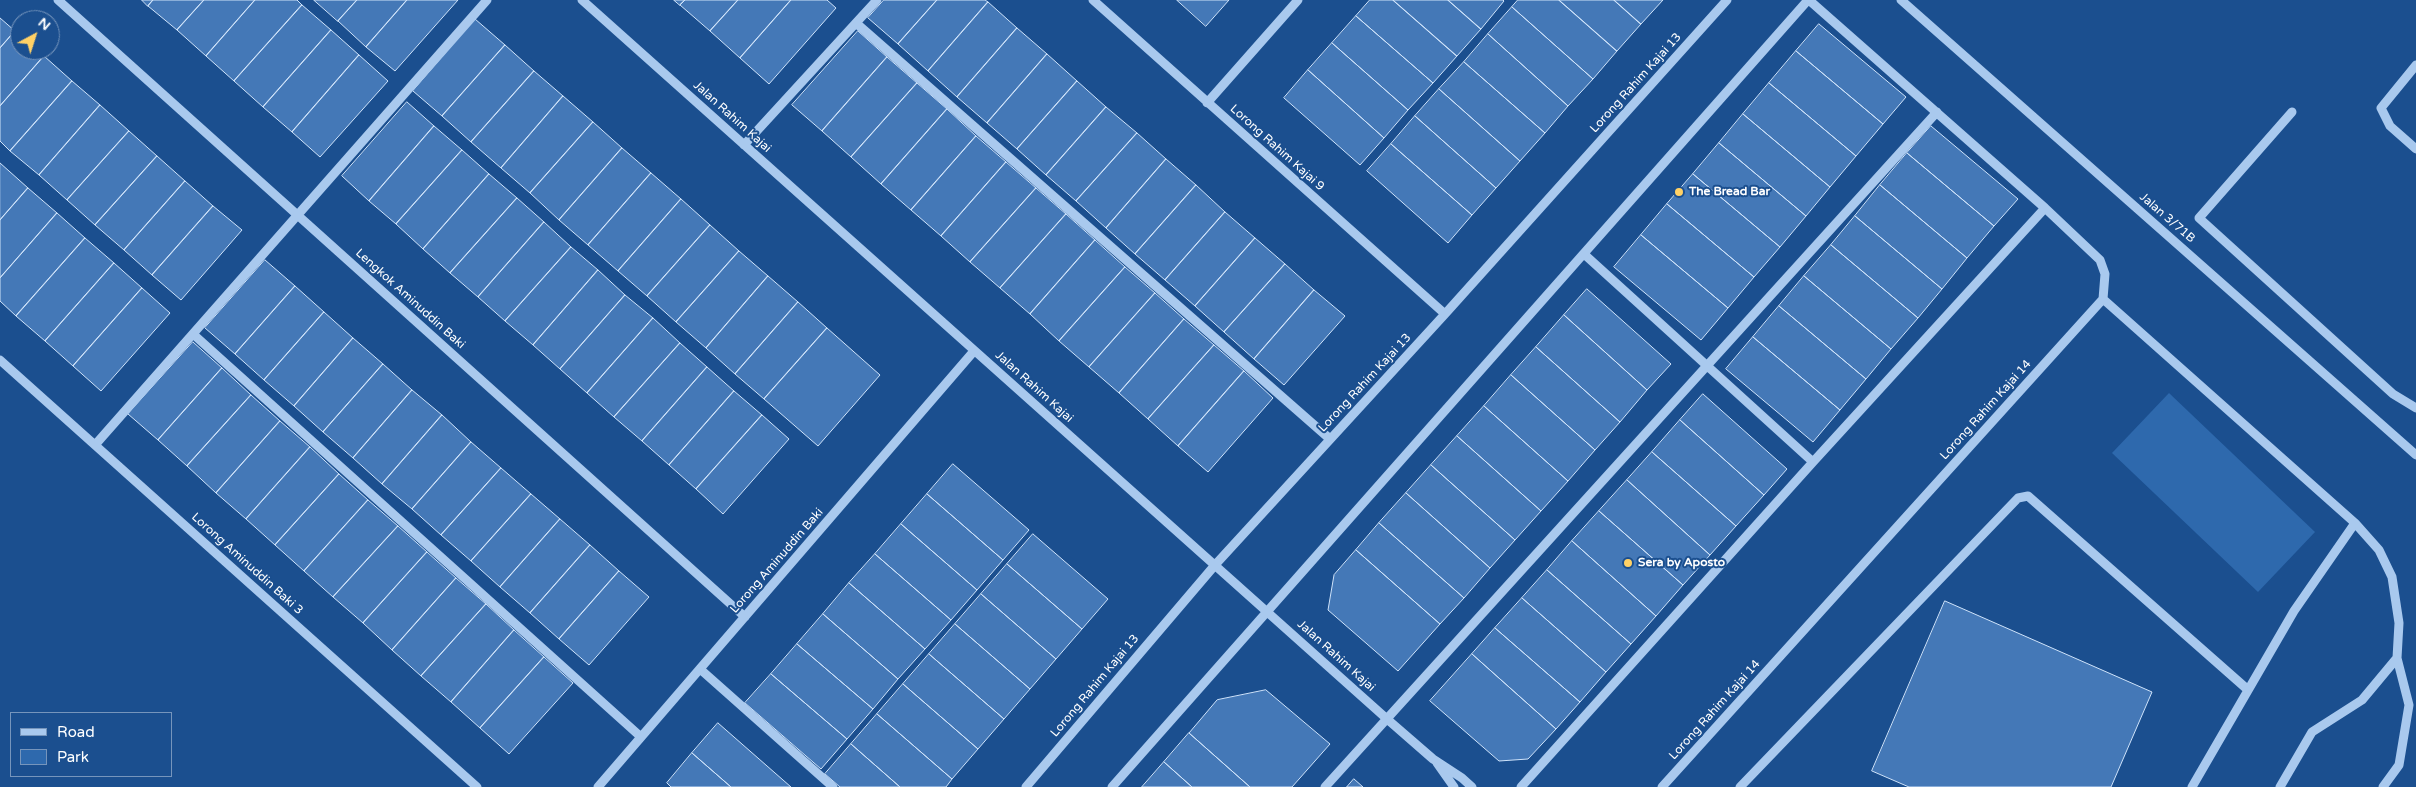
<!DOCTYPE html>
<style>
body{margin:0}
#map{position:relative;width:2416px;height:787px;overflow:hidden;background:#1b4f8f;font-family:"Varela Round",sans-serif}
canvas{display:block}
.legend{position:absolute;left:10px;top:712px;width:162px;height:65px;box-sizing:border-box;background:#1b4f8f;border:1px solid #7695bc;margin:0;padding:6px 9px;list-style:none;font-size:15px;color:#fff}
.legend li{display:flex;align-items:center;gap:10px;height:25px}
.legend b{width:25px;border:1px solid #7695bc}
.north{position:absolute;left:10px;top:10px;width:50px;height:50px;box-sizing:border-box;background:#1b4f8f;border:1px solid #7695bc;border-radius:50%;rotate:40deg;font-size:14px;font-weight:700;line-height:20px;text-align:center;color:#fff}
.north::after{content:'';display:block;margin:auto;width:18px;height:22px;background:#ffd166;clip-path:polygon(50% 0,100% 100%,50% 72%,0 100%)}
</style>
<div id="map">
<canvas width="2416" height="787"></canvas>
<ul class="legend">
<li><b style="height:6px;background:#a9c9ee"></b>Road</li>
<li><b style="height:14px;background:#2e69ad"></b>Park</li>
</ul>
<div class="north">N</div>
</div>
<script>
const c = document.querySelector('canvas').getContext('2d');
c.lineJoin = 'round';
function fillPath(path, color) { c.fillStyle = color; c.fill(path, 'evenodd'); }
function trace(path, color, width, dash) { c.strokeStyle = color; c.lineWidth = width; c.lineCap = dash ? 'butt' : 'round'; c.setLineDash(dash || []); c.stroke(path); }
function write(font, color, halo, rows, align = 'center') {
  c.font = font + ' "Varela Round",sans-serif'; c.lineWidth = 4; c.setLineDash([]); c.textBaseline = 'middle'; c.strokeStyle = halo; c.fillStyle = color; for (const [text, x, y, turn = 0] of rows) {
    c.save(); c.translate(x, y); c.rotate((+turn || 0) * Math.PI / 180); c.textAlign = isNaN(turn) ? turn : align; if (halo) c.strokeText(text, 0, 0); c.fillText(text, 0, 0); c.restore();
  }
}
const green = new Path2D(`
 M2169 393 2315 532 2258 592 2112 453Z`);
const building = new Path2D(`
 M142 0H153L148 6Z
 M153 0H204L177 30 148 6Z
 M204 0H255L206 56 177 30Z
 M255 0H297L302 5 234 81 206 56Z
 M314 0H357L338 21Z
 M357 0H407L366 47 338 21Z
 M407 0H458L395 71 366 47Z
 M674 0H685L680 5Z
 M685 0H738L710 31 680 5Z
 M738 0H791L740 58 710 31Z
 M791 0H827L836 8 769 84 740 58Z
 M884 0H937L898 44 868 18Z
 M937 0H985L988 2 928 71 898 44Z
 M1177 0H1229L1206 26Z
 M1370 0H1393L1457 56 1433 83 1356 16Z
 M1393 0H1448L1481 29 1457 56Z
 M1448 0H1503L1504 1 1481 29Z
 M1518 0H1559L1617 51 1593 79 1512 7Z
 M1559 0H1614L1641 24 1617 51Z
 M1614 0H1663L1641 24Z
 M988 2 1017 28 957 97 928 71Z
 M302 5 331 30 263 107 234 81Z
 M1512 7 1593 79 1568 106 1488 34Z
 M1356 16 1433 83 1408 110 1332 43Z
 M0 18 15 31 0 48Z
 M475 19 505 45 442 116 413 91Z
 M1819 24 1906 97 1883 124 1796 51Z
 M1017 28 1047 54 987 123 957 97Z
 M331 30 359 55 292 132 263 107Z
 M15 31 20 35V50H37L44 56 0 106V48Z
 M858 31 887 57 822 131 792 105Z
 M1488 34 1568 106 1545 133 1464 62Z
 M1332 43 1408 110 1384 138 1308 70Z
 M505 45 534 71 471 142 442 116Z
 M1796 51 1883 124 1856 156 1769 83Z
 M1047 54 1077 81 1017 149 987 123Z
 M359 55 388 81 320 157 292 132Z
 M44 56 72 81 10 151 0 141V106Z
 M887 57 917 83 851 157 822 131Z
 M1464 62 1545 133 1520 161 1439 89Z
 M1308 70 1384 138 1360 165 1284 98Z
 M534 71 563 96 501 168 471 142Z
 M72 81 100 105 39 175 10 151Z
 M1077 81 1106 107 1046 175 1017 149Z
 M917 83 947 109 881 184 851 157Z
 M1769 83 1856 156 1830 187 1743 114Z
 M1439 89 1520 161 1496 188 1415 116Z
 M563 96 593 122 530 193 501 168Z
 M407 102 434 126 369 201 342 176Z
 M100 105 129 131 67 200 39 175Z
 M1106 107 1137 133 1076 201 1046 175Z
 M947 109 976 136 911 210 881 184Z
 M1743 114 1830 187 1806 216 1719 143Z
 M1415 116 1496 188 1472 215 1391 144Z
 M593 122 622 148 559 220 530 193Z
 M434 126 462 150 396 224 369 201Z
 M1931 126 2018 199 1994 226 1907 153Z
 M129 131 157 156 95 225 67 200Z
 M1137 133 1166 159 1106 228 1076 201Z
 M976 136 1006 162 941 236 911 210Z
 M1719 143 1806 216 1780 247 1693 174Z
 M1391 144 1472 215 1448 243 1367 171Z
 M622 148 651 173 588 245 559 220Z
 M462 150 489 174 423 249 396 224Z
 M1907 153 1994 226 1967 258 1880 185Z
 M157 156 185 181 124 250 95 225Z
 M1166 159 1196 185 1135 254 1106 228Z
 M1006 162 1036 188 970 262 941 236Z
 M0 163 28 188 0 220Z
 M651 173 681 199 618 271 588 245Z
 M489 174 517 198 450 273 423 249Z
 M1693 174 1780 247 1754 277 1667 204Z
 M185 181 213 206 152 275 124 250Z
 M1196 185 1225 212 1165 280 1135 254Z
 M1880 185 1967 258 1942 289 1855 216Z
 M28 188 57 213 0 278V220Z
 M1036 188 1066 214 1000 288 970 262Z
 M517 198 544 222 478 297 450 273Z
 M681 199 710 225 647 296 618 271Z
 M1667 204 1754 277 1728 308 1641 235Z
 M213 206 242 230 181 300 152 275Z
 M1225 212 1255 238 1195 306 1165 280Z
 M57 213 85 238 16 316 0 301V278Z
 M1066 214 1095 240 1030 314 1000 288Z
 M1855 216 1942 289 1918 318 1831 245Z
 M544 222 571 247 505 321 478 297Z
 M710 225 739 251 676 322 647 296Z
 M1641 235 1728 308 1701 340 1614 267Z
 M85 238 114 263 45 341 16 316Z
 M1255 238 1285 264 1224 332 1195 306Z
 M1095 240 1125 267 1059 341 1030 314Z
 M1831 245 1918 318 1891 349 1804 276Z
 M571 247 598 270 533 345 505 321Z
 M739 251 768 276 706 348 676 322Z
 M265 260 295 286 235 354 205 328Z
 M114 263 142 288 73 366 45 341Z
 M1285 264 1314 290 1254 359 1224 332Z
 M1125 267 1155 293 1089 367 1059 341Z
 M598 270 625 295 560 369 533 345Z
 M768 276 798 302 735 374 706 348Z
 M1804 276 1891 349 1866 379 1779 306Z
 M295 286 324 312 264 380 235 354Z
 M142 288 170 313 101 391 73 366Z
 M1587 289 1671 364 1647 390 1564 315Z
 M1314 290 1345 316 1284 385 1254 359Z
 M1155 293 1184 319 1119 393 1089 367Z
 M625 295 653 318 587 393 560 369Z
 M798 302 827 328 764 399 735 374Z
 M1779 306 1866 379 1840 410 1753 337Z
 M324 312 353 338 294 406 264 380Z
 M1564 315 1647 390 1620 422 1536 347Z
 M653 318 680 343 614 417 587 393Z
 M1184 319 1214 345 1148 419 1119 393Z
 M827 328 880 375 818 446 764 399Z
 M1753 337 1840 410 1813 442 1726 369Z
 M353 338 383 364 323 432 294 406Z
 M193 342 222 368 158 440 128 414Z
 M680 343 707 367 642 441 614 417Z
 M1214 345 1244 371 1178 446 1148 419Z
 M1536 347 1620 422 1595 450 1511 375Z
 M383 364 412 390 353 458 323 432Z
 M707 367 734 391 669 465 642 441Z
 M222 368 251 395 187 466 158 440Z
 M1244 371 1273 398 1208 472 1178 446Z
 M1511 375 1595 450 1568 481 1484 406Z
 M412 390 442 415 382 484 353 458Z
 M734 391 762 415 696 489 669 465Z
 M1703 394 1787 469 1764 495 1680 420Z
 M251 395 280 421 216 493 187 466Z
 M1484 406 1568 481 1541 511 1457 436Z
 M442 415 471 442 412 509 382 484Z
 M762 415 789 439 723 514 696 489Z
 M1680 420 1764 495 1736 526 1652 452Z
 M280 421 310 447 246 519 216 493Z
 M1457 436 1541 511 1515 540 1431 465Z
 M471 442 501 468 441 535 412 509Z
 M310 447 339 474 275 545 246 519Z
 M1652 452 1736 526 1710 555 1627 480Z
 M953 464 1029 530 1003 560 927 494Z
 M1431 465 1515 540 1490 568 1406 493Z
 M501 468 531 494 471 561 441 535Z
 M339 474 368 500 304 571 275 545Z
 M1627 480 1710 555 1683 585 1599 511Z
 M1406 493 1490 568 1464 598 1379 523Z
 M531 494 560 519 500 587 471 561Z
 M927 494 1003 560 977 590 901 524Z
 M368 500 398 526 333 597 304 571Z
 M1599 511 1683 585 1656 616 1572 541Z
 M560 519 590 545 530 613 500 587Z
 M1379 523 1464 598 1440 624 1356 550Z
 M901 524 977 590 951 620 875 554Z
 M398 526 427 552 363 623 333 597Z
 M1033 534 1108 599 1082 629 1007 564Z
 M1572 541 1656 616 1631 644 1547 570Z
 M590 545 619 571 559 639 530 613Z
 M1356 550 1440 624 1398 671 1328 610 1334 575Z
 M427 552 456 578 392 650 363 623Z
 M875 554 951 620 925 649 849 583Z
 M1007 564 1082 629 1056 659 981 594Z
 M1547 570 1631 644 1606 672 1522 598Z
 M619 571 649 597 589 665 559 639Z
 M456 578 486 604 421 676 392 650Z
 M849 583 925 649 898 679 823 614Z
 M981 594 1056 659 1030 689 955 624Z
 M1522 598 1606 672 1580 702 1495 628Z
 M1945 601 2152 692 2111 787H1909L1872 771Z
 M486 604 514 630 451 702 421 676Z
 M823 614 898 679 873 709 797 644Z
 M955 624 1030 689 1004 719 929 654Z
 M1495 628 1580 702 1556 729 1472 654Z
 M514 630 544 657 480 728 451 702Z
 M797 644 873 709 847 739 771 674Z
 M929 654 1004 719 978 749 903 684Z
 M1472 654 1556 729 1528 759 1499 761 1430 701Z
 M544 657 573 683 509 754 480 728Z
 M771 674 847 739 821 769 745 703Z
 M903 684 978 749 952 779 877 714Z
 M1266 690 1330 744 1292 787H1250L1189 733 1217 700Z
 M877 714 952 779 946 787H900L851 744Z
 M718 723 791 787H731L692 753Z
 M1189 733 1250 787H1192L1164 762Z
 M851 744 900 787H840L825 774Z
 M692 753 731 787H671L667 783Z
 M1164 762 1192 787H1142Z
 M1354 779 1363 787H1347Z`);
const minor = new Path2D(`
 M58 0 745 617
 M582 0 1387 719 1433 759 1462 778 1472 787
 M1093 0 1445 314
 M1809 0 2045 208 2100 260 2105 274 2103 299
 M1901 0 2416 455
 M856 23 1330 439
 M2416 65 2381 108 2390 126 2416 149
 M1207 103 1298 0
 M2292 112 2199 218 2393 394 2416 408
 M744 145 877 0
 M1584 254 1813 462
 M2103 299 2355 523 2379 550 2392 577 2399 623 2397 658 2362 700 2312 732 2280 787
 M193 334 641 737
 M0 360 477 787
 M95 445 487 0
 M700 669 833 787
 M1437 763 1454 787
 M598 787 974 351
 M1026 787 1215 565 1445 314 1727 0
 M1112 787 1808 0
 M1325 787 1937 112
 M1521 787 1813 462 2045 208
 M1662 787 2103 299
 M1740 787 2018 498 2028 496 2247 689
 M2192 787 2294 611 2355 523
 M2383 787 2399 765 2409 705 2397 658`);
const markers = [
 [1679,192,5,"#ffd166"],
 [1628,563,5,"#ffd166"]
];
const streetNames = [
 ["Lorong Rahim Kajai 13",1636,83,-48],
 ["Jalan Rahim Kajai",732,117,42],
 ["Lorong Rahim Kajai 9",1277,148,42],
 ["Jalan 3/71B",2167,218,41],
 ["Lengkok Aminuddin Baki",410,299,42],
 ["Lorong Rahim Kajai 13",1365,383,-47],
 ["Jalan Rahim Kajai",1034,387,42],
 ["Lorong Rahim Kajai 14",1986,410,-48],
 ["Lorong Aminuddin Baki",777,561,-49],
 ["Lorong Aminuddin Baki 3",247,564,42],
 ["Jalan Rahim Kajai",1336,656,42],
 ["Lorong Rahim Kajai 13",1095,686,-50],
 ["Lorong Rahim Kajai 14",1715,710,-48]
];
const poiNames = [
 ["The Bread Bar",1689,192],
 ["Sera by Aposto",1638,563]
];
fillPath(green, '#2e69ad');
fillPath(building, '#4478b7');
trace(building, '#cfe3fa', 1);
trace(minor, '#a9c9ee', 9);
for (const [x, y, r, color] of markers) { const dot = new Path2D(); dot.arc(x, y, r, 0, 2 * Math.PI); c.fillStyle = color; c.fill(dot); trace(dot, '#1b4f8f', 2); }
write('12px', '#fff', '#1b4f8f', streetNames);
write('bold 12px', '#fff', '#1b4f8f', poiNames, 'left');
</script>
